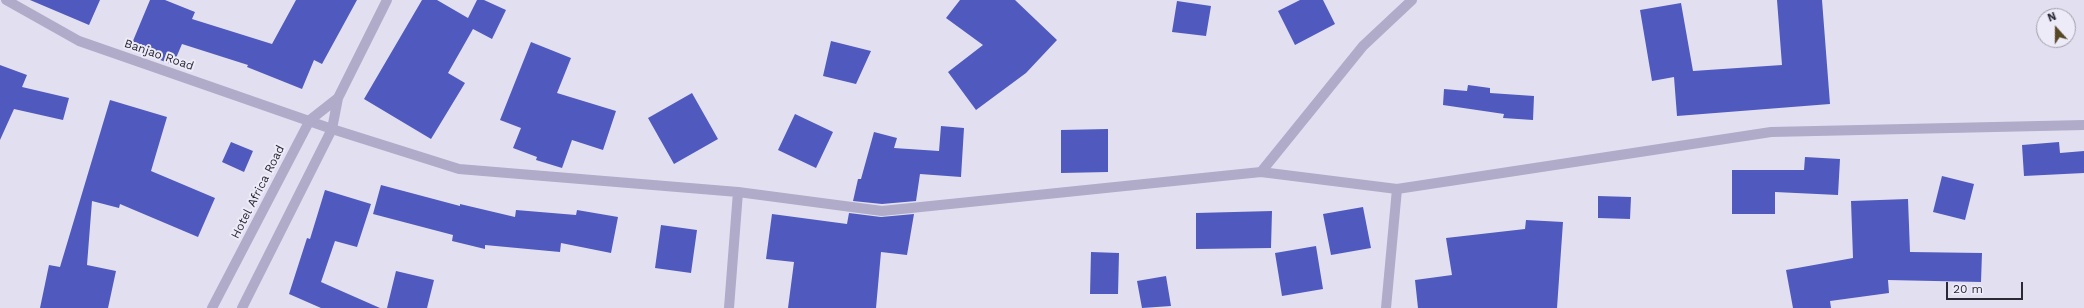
<!DOCTYPE html>
<style>
body{margin:0}
#map{position:relative;width:2084px;height:308px;overflow:hidden;background:#e2dff1;font-family:"Work Sans",sans-serif}
canvas{display:block}
.north{position:absolute;left:2036px;top:8px;width:40px;height:40px;box-sizing:border-box;background:#eeebf9;border:1px solid #a09eab;border-radius:50%;rotate:339deg;font-size:11px;font-weight:700;line-height:16px;text-align:center;color:#2a2a37}
.north::after{content:'';display:block;margin:auto;width:14px;height:18px;background:#564822;clip-path:polygon(50% 0,100% 100%,50% 72%,0 100%)}
.scale{position:absolute;left:1946px;top:282px;width:77px;height:18px;box-sizing:border-box;border:2px solid #2a2a37;border-top:0;padding-left:5px;font-size:12px;line-height:14px;white-space:nowrap;color:#2a2a37;-webkit-text-stroke:3px #eeebf9;paint-order:stroke}
</style>
<div id="map">
<canvas width="2084" height="308"></canvas>
<div class="north">N</div>
<div class="scale">20 m</div>
</div>
<script>
const c = document.querySelector('canvas').getContext('2d');
c.lineJoin = 'round';
function fillPath(path, color) { c.fillStyle = color; c.fill(path, 'evenodd'); }
function trace(path, color, width, dash) { c.strokeStyle = color; c.lineWidth = width; c.lineCap = dash ? 'butt' : 'round'; c.setLineDash(dash || []); c.stroke(path); }
function write(font, color, halo, rows, align = 'center') {
  c.font = font + ' "Work Sans",sans-serif'; c.lineWidth = 4; c.setLineDash([]); c.textBaseline = 'middle'; c.strokeStyle = halo; c.fillStyle = color; for (const [text, x, y, turn = 0] of rows) {
    c.save(); c.translate(x, y); c.rotate((+turn || 0) * Math.PI / 180); c.textAlign = isNaN(turn) ? turn : align; if (halo) c.strokeText(text, 0, 0); c.fillText(text, 0, 0); c.restore();
  }
}
const building = new Path2D(`
 M30 0H100L89 25Z
 M150 0H165L195 12 192 19 272 44 296 0H357L322 64 314 60 302 89 247 67 248 65 182 44 173 65 130 48Z
 M422 0H437L468 18 477 0H484L506 10 492 39 473 29 448 73 465 83 431 139 364 99Z
 M960 0H1015L1057 40 1026 73 976 110 948 72 983 45 946 18Z
 M1300 0H1323L1335 24 1295 45 1278 11Z
 M1777 0H1822L1830 104 1677 116 1674 77 1652 81 1640 10 1681 3 1693 71 1782 65Z
 M1177 1 1211 6 1206 36 1172 32Z
 M831 41 871 51 856 84 823 76Z
 M531 42 571 58 557 93 616 111 603 150 572 140 562 168 536 160 537 157 513 148 521 128 500 120Z
 M0 65 27 75 22 87 69 98 63 120 14 109 0 140Z
 M1468 85 1490 88V93L1534 96 1533 120 1503 118 1504 114 1443 105 1444 89 1467 91Z
 M692 93 718 139 674 164 648 118Z
 M110 100 167 117 151 171 215 198 198 237 120 204 119 208 92 201 87 265 116 271 108 308H40L49 265 60 267Z
 M795 114 833 132 816 168 778 150Z
 M941 126 964 128 961 177 920 174 916 201 882 204 853 201 858 179H861L874 132 897 138 894 148 939 151Z
 M1108 129V172L1061 173V130Z
 M231 142 253 151 244 172 222 162Z
 M2059 142 2060 153 2084 151V173L2024 176 2022 145Z
 M1805 157 1840 159 1838 195 1775 192V214H1732V170H1804Z
 M1942 176 1974 184 1965 220 1933 212Z
 M381 185 460 206V204L515 217 516 210 576 215 577 210 618 217 611 253 561 243 560 252 485 245V249L452 241 453 235 373 214Z
 M325 190 371 204 357 247 335 241 321 282 380 308H321L289 294 307 238 310 239Z
 M1598 196 1631 197 1630 219 1598 218Z
 M1908 199 1910 252 1982 253 1981 282 1888 280 1889 293 1830 301 1831 308H1793L1786 270 1853 258 1851 201Z
 M1363 207 1371 248 1331 255 1323 214Z
 M1272 211 1271 248 1196 249V213Z
 M849 213 881 217 914 214 907 255 881 252 876 308H788L794 262 766 259 772 214 847 224Z
 M1526 220 1563 222 1557 308H1418L1415 280 1452 275 1446 238 1525 229Z
 M661 225 697 230 691 273 655 268Z
 M1316 246 1323 289 1282 296 1275 253Z
 M1091 252 1119 253 1118 294H1090Z
 M396 271 434 280 427 308H387Z
 M1166 276 1171 306 1142 308 1137 281Z`);
const minor = new Path2D(`
 M6 0 79 41 332 129 459 169 738 192 882 211 1261 172 1397 189 1771 132 2084 125
 M1261 172 1363 46 1412 0
 M729 308 738 192
 M1386 308 1397 189`);
const tertiary = new Path2D(`
 M212 308 310 120 338 98
 M242 308 332 129 338 98 387 0`);
const streetNames = [
 ["Banjao Road",159,55,19],
 ["Hotel Africa Road",258,192,-63]
];
fillPath(building, '#505abe');
trace(minor, '#afabc9', 10);
trace(tertiary, '#afabc9', 10);
write('12px', '#2a2a37', '#eeebf9', streetNames);
</script>
